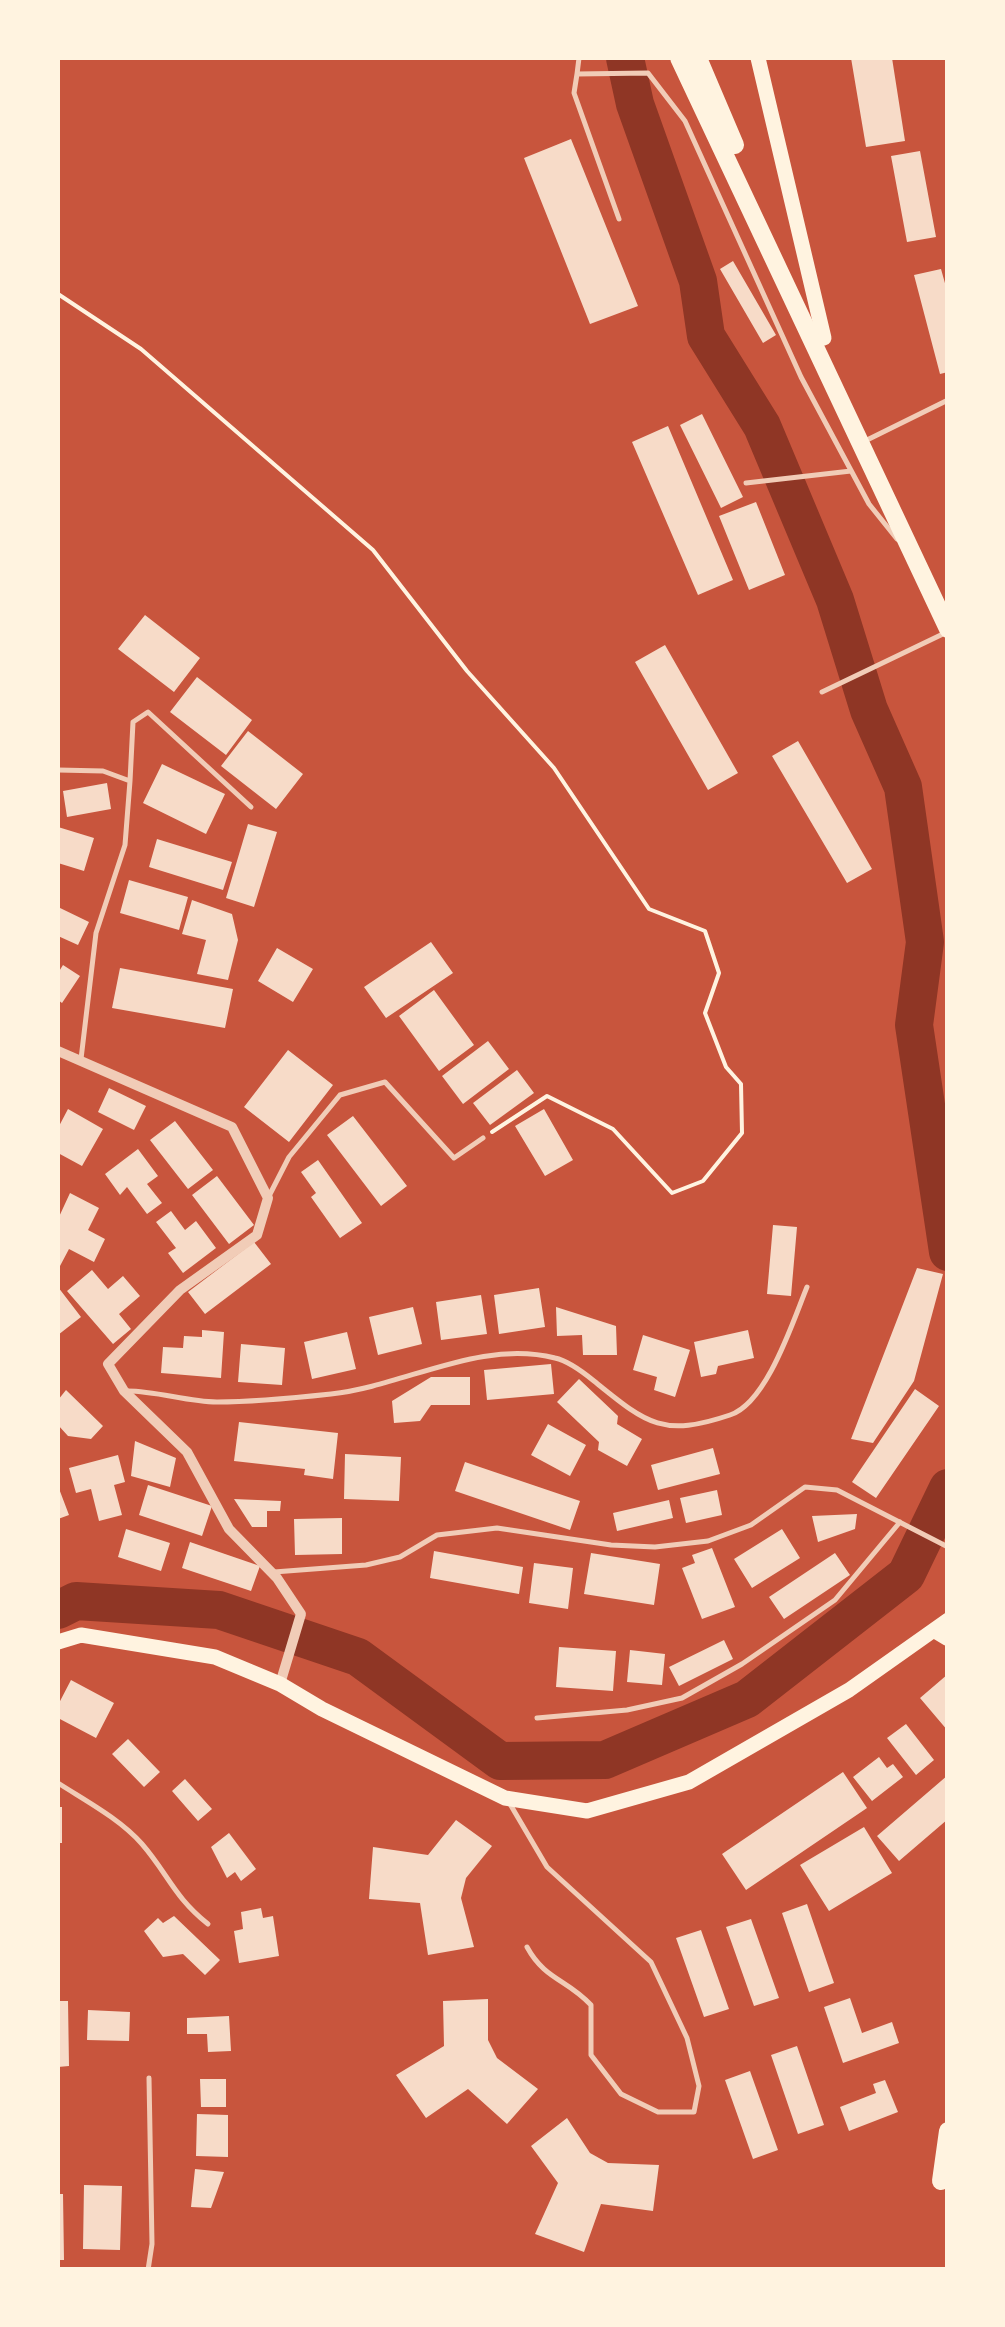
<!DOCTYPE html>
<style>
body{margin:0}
#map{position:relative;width:1005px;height:2327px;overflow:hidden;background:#c8553d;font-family:"Varela Round",sans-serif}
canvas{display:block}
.frame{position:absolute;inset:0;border:60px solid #fff3e0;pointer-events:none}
</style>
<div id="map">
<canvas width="1005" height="2327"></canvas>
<div class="frame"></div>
</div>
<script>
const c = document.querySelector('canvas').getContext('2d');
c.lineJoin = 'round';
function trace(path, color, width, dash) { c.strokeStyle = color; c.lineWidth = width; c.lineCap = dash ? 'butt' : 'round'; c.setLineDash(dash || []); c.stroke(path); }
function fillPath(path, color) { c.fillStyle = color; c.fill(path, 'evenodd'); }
const river = new Path2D(`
 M625 58 635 104 698 281 706 336 762 426 835 600 869 710 903 787 925 942 914 1025 948 1252
 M58 1610 76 1601 219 1610 358 1657 500 1761 605 1760 747 1699 906 1575 948 1488`);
const building = new Path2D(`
 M851 58H892L905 141 866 147Z
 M571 139 638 306 590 324 524 158Z
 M920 151 936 237 907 242 891 156Z
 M733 261 776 335 763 343 720 269Z
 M941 269 948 294V372L940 374 914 275Z
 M702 414 743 497 721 508 680 425Z
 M668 426 733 580 698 595 632 442Z
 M756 502 785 575 749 590 719 516Z
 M145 615 200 658 174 692 118 649Z
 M665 645 738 773 708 790 635 662Z
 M197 677 252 720 226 755 170 712Z
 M248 731 303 774 276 809 221 766Z
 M798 741 872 869 847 883 772 756Z
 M162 764 225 794 206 834 143 803Z
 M107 783 111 809 67 817 63 791Z
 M248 824 277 832 254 907 226 898Z
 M58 827 94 838 84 871 58 863Z
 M157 839 232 862 223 890 149 867Z
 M129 880 188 897 179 930 120 913Z
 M192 900 232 914 238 940 228 980 197 974 206 940 182 934Z
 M58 907 89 922 78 945 58 936Z
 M431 942 453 973 386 1018 364 987Z
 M277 948 313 969 293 1002 258 981Z
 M63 965 80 976 62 1003 58 1000V973Z
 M120 968 233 989 225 1028 112 1008Z
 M434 990 474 1045 439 1071 399 1016Z
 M488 1041 509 1069 463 1104 442 1076Z
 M288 1050 333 1085 289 1142 244 1107Z
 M517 1070 534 1093 490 1125 473 1103Z
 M109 1088 146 1106 134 1130 98 1112Z
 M68 1109 103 1129 82 1166 58 1153V1128Z
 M544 1109 573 1160 545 1176 515 1126Z
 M353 1116 407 1186 381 1206 327 1135Z
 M175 1121 213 1170 188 1189 150 1140Z
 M138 1149 158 1176 147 1184 162 1203 147 1214 127 1187 120 1195 105 1174Z
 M318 1160 362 1223 340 1238 311 1197 316 1193 301 1172Z
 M217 1176 254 1225 229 1244 192 1195Z
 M70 1193 99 1208 88 1230 105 1239 94 1262 69 1249 60 1266 58 1219Z
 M171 1211 185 1230 196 1221 216 1248 183 1273 168 1253 176 1248 156 1222Z
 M773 1225 797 1227 791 1296 767 1294Z
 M254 1242 271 1264 205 1314 188 1292Z
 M917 1268 943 1274 914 1381 873 1443 851 1439Z
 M92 1270 108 1289 123 1276 140 1296 119 1314 131 1329 113 1344 67 1291Z
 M58 1287 81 1317 58 1335Z
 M539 1288 545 1327 499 1334 494 1295Z
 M481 1295 487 1334 441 1340 436 1302Z
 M413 1307 422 1344 378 1355 369 1317Z
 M556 1307 616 1326 617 1355H583L582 1335 557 1336Z
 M202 1330 224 1332 221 1378 161 1373 163 1347 183 1348 184 1336 202 1337Z
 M748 1330 754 1358 718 1366 716 1374 701 1377 694 1342Z
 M347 1332 356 1369 312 1379 304 1342Z
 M643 1335 690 1350 675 1397 654 1390 657 1377 633 1370Z
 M241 1344 285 1348 282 1385 238 1382Z
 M551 1364 554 1394 487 1400 484 1370Z
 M431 1377H470V1405H431L420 1421 394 1423 392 1401Z
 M579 1379 618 1416 617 1424 642 1439 627 1466 598 1450 599 1442 557 1402Z
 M915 1389 939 1406 876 1498 852 1482Z
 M66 1390 103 1426 91 1439 68 1436 58 1425V1400Z
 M239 1422 338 1433 333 1479 304 1475 305 1469 234 1461Z
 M548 1424 586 1445 570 1476 531 1455Z
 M135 1441 176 1458 170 1487 131 1476Z
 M713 1448 720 1474 658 1490 651 1465Z
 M345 1454 401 1457 399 1501 344 1499Z
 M118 1455 125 1482 114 1485 122 1515 99 1521 91 1489 76 1493 69 1468Z
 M465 1462 580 1501 570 1530 455 1491Z
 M148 1485 212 1506 202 1536 139 1515Z
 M58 1486 69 1515 58 1519Z
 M717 1490 722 1515 686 1523 680 1498Z
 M234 1499 281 1501 280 1511H267V1527H252Z
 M669 1500 673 1518 617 1531 613 1513Z
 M857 1514 855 1529 818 1542 812 1516Z
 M342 1518V1554L295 1555 294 1519Z
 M126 1529 170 1543 161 1571 118 1557Z
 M782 1529 800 1558 752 1588 734 1559Z
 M190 1542 260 1566 251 1591 182 1568Z
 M712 1548 735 1607 702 1619 682 1568 695 1563 692 1555Z
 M434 1551 523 1567 519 1594 430 1578Z
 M591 1553 660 1564 654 1605 584 1594Z
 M835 1553 850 1575 784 1619 769 1597Z
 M534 1563 573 1568 568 1609 529 1603Z
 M724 1640 733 1659 679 1686 669 1667Z
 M559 1647 616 1651 613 1691 556 1687Z
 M630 1650 665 1654 662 1685 627 1682Z
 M948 1674V1731L920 1698Z
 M71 1680 114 1703 96 1738 58 1718V1705Z
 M906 1724 934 1760 916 1775 887 1738Z
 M128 1739 160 1772 144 1787 112 1754Z
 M879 1757 887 1768 893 1764 903 1777 872 1801 853 1777Z
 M843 1772 867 1808 746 1890 722 1854Z
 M948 1775V1819L899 1861 877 1836Z
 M185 1779 212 1809 198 1821 172 1791Z
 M58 1807H62V1843H58Z
 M456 1820 492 1846 466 1878 461 1898 474 1947 428 1955 420 1903 369 1899 373 1847 428 1855Z
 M864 1827 892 1873 829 1911 800 1865Z
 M229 1833 256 1869 241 1881 235 1872 227 1878 211 1847Z
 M807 1904 834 1983 809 1992 782 1913Z
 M261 1908 263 1918 273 1916 279 1956 239 1963 234 1931 243 1929 241 1912Z
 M174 1916 220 1960 205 1975 183 1954 163 1957 144 1931 158 1918 163 1923Z
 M751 1919 779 1998 754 2006 726 1927Z
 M701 1930 729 2009 704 2017 676 1938Z
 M850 1998 862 2033 892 2022 899 2043 843 2063 824 2007Z
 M488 1999V2040L497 2058 538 2089 507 2124 468 2089 426 2118 396 2075 444 2046 443 2001Z
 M58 2001H68L69 2066 58 2067Z
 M88 2010 130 2012 129 2041 87 2040Z
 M229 2016 231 2051 208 2052 207 2034H187V2018Z
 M797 2046 824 2125 798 2134 771 2055Z
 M750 2071 778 2150 753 2159 725 2080Z
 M200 2079H226V2107H201Z
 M885 2080 898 2112 849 2131 840 2107 876 2093 873 2084Z
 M197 2114 228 2115V2157L196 2156Z
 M567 2118 590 2153 608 2163 659 2165 653 2211 601 2204 584 2252 535 2234 558 2183 531 2146Z
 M195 2169 224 2172 211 2208 191 2207Z
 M84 2185 122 2186 120 2250 83 2249Z
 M58 2194H63L64 2260H58Z`);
const path = new Path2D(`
 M58 294 141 349 373 550 467 671 554 768 649 909 705 931 719 973 705 1013 726 1067 741 1084 742 1133 703 1181 672 1193 613 1129 547 1096 492 1132`);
const service = new Path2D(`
 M577 74 579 58
 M619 219 574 93 577 74 648 73 685 121 801 377 869 504 897 539
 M869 439 948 400
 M746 483 851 471
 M822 692 945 633
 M58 770 103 771 130 781 125 845 96 933 81 1059
 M130 781 133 722 148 712 251 807
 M268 1198 289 1157 340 1095 385 1082 454 1158 483 1138
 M127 1391C158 1391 187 1402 217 1402 255 1402 294 1398 331 1394 405 1386 479 1339 555 1358 569 1361 583 1372 594 1381 646 1423 662 1438 730 1415 767 1403 793 1321 807 1287
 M274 1572 366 1565 400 1557 437 1535 497 1528 611 1545 655 1547 708 1541 751 1525 805 1487 837 1490 948 1547
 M537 1718 627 1710 682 1698 742 1664 835 1600 900 1522
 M58 1783C86 1801 120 1819 142 1844 168 1874 174 1897 208 1924
 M510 1804 547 1867 651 1962 687 2038 699 2086 694 2112H658L621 2094 591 2055V2005C567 1979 545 1980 527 1947
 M148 2270 152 2244 149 2078`);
const minor = new Path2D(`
 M58 1051 232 1127 268 1198 257 1235 180 1290 108 1364 124 1391 187 1452 229 1529 277 1578 301 1614 280 1684`);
const secondary = new Path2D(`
 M758 58 824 338
 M58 1642 81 1635 215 1657 280 1684 322 1709 505 1798 587 1811 689 1782 849 1690 948 1620`);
const primary = new Path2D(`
 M679 58 948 629
 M698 58 735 145`);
const trunk = new Path2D(`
 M938 1631 948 1637
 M941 2181 948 2131`);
trace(river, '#8f3625', 38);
fillPath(building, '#f7dbc8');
trace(path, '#fff3e0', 4);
trace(service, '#f1ccb7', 5);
trace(minor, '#f1ccb7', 10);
trace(secondary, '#fff3e0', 15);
trace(primary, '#fff3e0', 18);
trace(trunk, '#fff3e0', 18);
</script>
